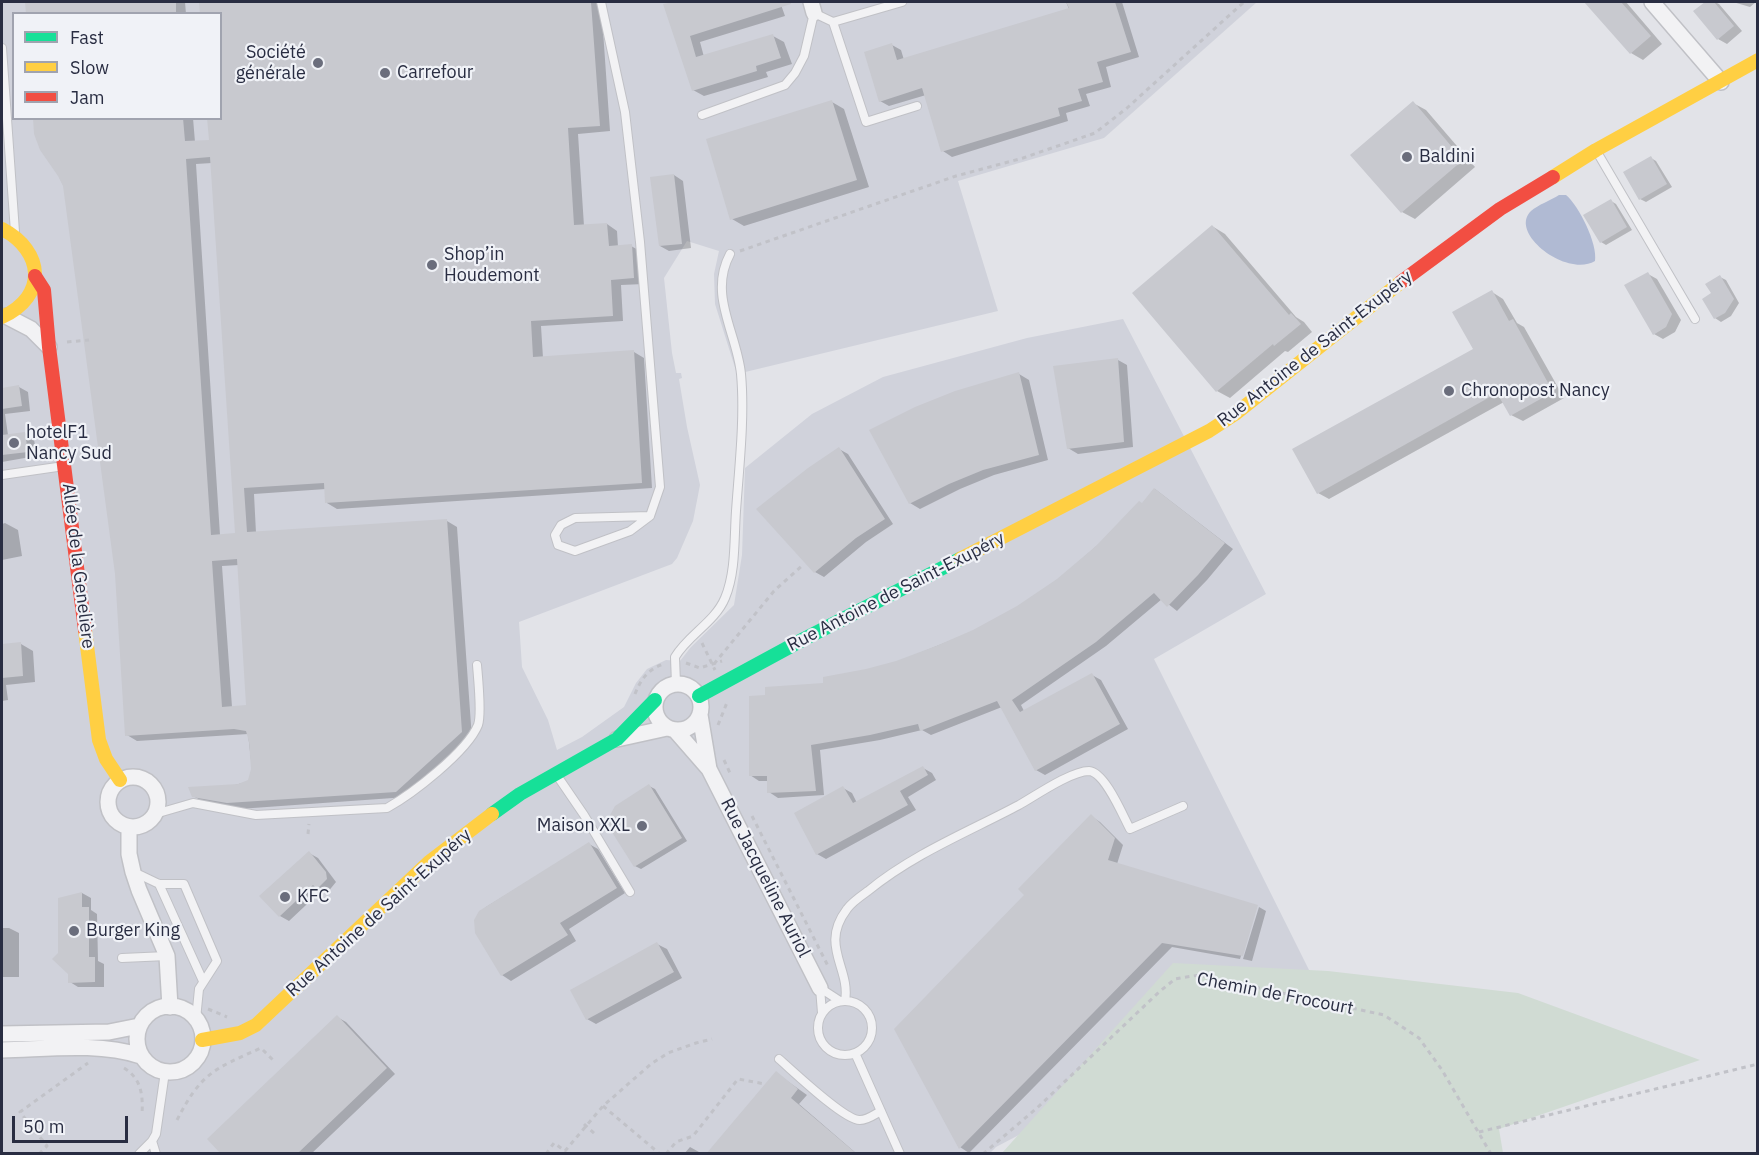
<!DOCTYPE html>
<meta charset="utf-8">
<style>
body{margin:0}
#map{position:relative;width:1759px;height:1155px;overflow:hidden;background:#e2e3e8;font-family:"IBM Plex Sans",sans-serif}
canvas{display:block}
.frame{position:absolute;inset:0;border:3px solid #292d42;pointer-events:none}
.legend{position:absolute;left:12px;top:12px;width:210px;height:108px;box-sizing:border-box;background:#f0f2f7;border:2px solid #a0a3af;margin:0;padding:8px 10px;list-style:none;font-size:18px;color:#292d42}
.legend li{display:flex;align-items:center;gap:12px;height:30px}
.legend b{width:30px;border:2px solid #a0a3af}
.scale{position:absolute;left:12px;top:1116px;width:116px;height:27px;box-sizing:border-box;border:3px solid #292d42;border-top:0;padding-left:8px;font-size:18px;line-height:21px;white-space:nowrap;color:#292d42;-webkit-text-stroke:4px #f0f2f7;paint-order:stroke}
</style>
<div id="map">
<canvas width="1759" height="1155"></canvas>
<div class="frame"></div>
<ul class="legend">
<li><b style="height:8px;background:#16e098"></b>Fast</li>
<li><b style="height:8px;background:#ffcf43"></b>Slow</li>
<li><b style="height:8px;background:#f24e42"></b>Jam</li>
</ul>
<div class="scale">50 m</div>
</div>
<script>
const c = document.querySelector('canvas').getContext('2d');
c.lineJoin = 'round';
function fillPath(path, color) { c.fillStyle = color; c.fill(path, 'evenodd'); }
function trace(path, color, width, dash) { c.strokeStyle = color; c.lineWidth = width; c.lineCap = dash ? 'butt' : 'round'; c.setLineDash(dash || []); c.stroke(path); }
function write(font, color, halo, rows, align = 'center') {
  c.font = font + ' "IBM Plex Sans",sans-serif'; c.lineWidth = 4.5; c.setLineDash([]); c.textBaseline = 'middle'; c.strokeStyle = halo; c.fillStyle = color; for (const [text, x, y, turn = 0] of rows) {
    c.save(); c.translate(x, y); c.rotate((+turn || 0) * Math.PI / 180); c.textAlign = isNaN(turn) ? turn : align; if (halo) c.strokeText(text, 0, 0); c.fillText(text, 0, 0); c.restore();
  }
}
const built = new Path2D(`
 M2 2H1257L1104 138 958 181 998 311 737 374 715 304 714 274 719 251 687 241 664 278 672 353 676 373H681L682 378 679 379 687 427 700 485 693 521 677 558 672 564 519 622 522 667 548 720 557 750 582 737 624 707 636 683 647 669 666 660 680 661 691 647 734 605 742 555 745 468 812 414 883 377 1027 338 1123 319 1266 594 1154 659 1314 980 996 1147 990 1153 2 1154ZM14 14H220V118H14Z`);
const green = new Path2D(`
 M1173 963 1328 971 1518 993 1700 1060 1499 1129 1503 1153H1002Z`);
const water = new Path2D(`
 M1559 195H1566C1579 206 1598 244 1595 261 1567 278 1508 233 1531 211 1538 205 1551 200 1559 195Z`);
const shadow = new Path2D(`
 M27 2H185L186 14H28Z
 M201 2H601L610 131 578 134 584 226 607 224 617 231 618 247 631 246 642 252 644 284 621 285 623 321 541 326 543 358 634 352 644 358 652 488 337 509 327 503 326 489 254 494 256 533 447 521 457 527 472 739 407 797 239 809 204 802 193 796 250 781 252 769 248 734 137 741 127 735 117 574 64 186 35 118H193L195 142H210L220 118V14H202ZM212 163 237 535H220L196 164ZM239 565 248 706 232 707 222 566Z
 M678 2H780L785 16 700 42 704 57 773 36 784 42 792 64 766 72 768 77 704 96 693 90 665 5Z
 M1066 2H1122L1139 57 1106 67 1111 87 1086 94 1090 106 1066 113 1068 121 952 157 943 151 926 95 889 106 880 101 892 45 901 50 904 60 1069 9Z
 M1586 2H1626L1662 44 1643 60 1631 53Z
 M1707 2H1715L1719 4 1742 31 1727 44 1718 39 1695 11Z
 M1733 2H1756L1750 7Z
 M832 102 844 109 869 187 744 226 732 219Z
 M1413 103 1426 110 1475 167 1415 219 1402 212 1352 155Z
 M1651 158 1656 161 1672 187 1646 202 1640 199Z
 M674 175 683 181 691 248 669 251 660 246Z
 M1611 201 1616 204 1632 230 1606 245 1601 242Z
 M1212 226 1225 234 1296 317 1304 322 1312 332 1288 352 1285 351 1230 398 1217 391Z
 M1648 274 1657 279 1681 320 1675 332 1663 339 1654 334Z
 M1720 277 1726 280 1739 303 1731 316 1721 322 1715 318 1704 299 1713 294Z
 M1492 292 1503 299 1517 323 1524 327 1564 398 1523 421 1511 415 1504 402 1329 499 1318 493 1475 349Z
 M1118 360 1127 365 1133 447 1078 454 1068 448Z
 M1019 374 1029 380 1048 460 994 475 960 489 920 509 910 503Z
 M2 387V389L19 387 28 392 30 411 5 414 8 435 25 433 34 438 36 456 2 462Z
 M839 449 848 454 893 524 866 542 824 577 815 572Z
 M1155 489 1233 549 1207 580 1177 611 1162 599 1106 646 1021 705 1024 711 1092 675 1101 680 1128 729 1045 775 1036 770 1002 707 931 735 922 730 880 740 820 750 824 795 778 798 769 792V781H759L750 775 767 697 825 684 897 662 974 631 1018 608 1058 580 1143 505Z
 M5 523 18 530 22 556 2 560V524Z
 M21 644 33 651 35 682 6 685 8 700 2 701V645Z
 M923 768 932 773 936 780 908 797 916 810 826 859 817 854 843 788 852 793 857 803Z
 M649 786 655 789 687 841 641 869 635 866Z
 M1091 816 1100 822 1123 845 1117 864 1256 906 1240 959 1172 947 969 1153 960 1147 1026 895Z
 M589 844 598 849 625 893 569 929 576 941 511 981 502 975 479 937 478 915 486 907Z
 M309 853 318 858 336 882 327 893 322 890 289 921 280 916 261 896Z
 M82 893 91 898V910L97 914 98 961 104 964V987H78L70 982V974L60 953Z
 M1259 907 1266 911 1252 961 1243 959Z
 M2 928H9L19 933V977H2Z
 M657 944 667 949 682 978 596 1024 587 1019Z
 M337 1017 346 1022 395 1074 311 1154H223Z
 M776 1073 807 1095 799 1104 857 1154H708Z
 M690 1147 699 1152 700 1154H684Z`);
const building = new Path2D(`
 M25 2H176V14H26Z
 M199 2H591L600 126 568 128 574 225 607 223 609 246 632 244 634 278 611 280 613 316 531 321 533 357 634 350 642 483 325 503 324 483 244 488 247 532 447 519 462 732 396 792 227 803 192 797 188 787 238 784 248 780 251 769 249 742 246 731 234 729 125 736 115 574 63 186 58 176 40 150 34 134 33 118H183L185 141 209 140 207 118H220V14H200ZM210 157 235 533 211 535 186 159ZM237 559 246 705 222 707 212 561Z
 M673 2H791V4L690 36 696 57 773 34 781 58 756 66 757 71 692 91 663 4Z
 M1066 2H1115L1131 52 1097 62 1103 82 1078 89 1082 101 1058 108 1060 116 941 152 922 88 879 102 864 52 892 43 897 60 1069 8Z
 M1584 2H1621L1651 36 1630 54Z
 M1705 2H1714L1734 26 1717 40 1693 11Z
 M832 100 857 180 730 220 706 139Z
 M1413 101 1463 160 1401 213 1350 155Z
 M1651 156 1667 184 1639 200 1623 172Z
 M674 174 682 244 659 246 650 177Z
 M1611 199 1627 227 1600 243 1583 215Z
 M1212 225 1289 315 1291 313 1301 324 1274 346 1273 344 1216 392 1132 293Z
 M1648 272 1672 314 1666 327 1653 335 1624 285Z
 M1720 275 1734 299 1725 313 1714 319 1702 299 1711 293 1705 284Z
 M1492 290 1509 321 1513 319 1553 392 1510 416 1497 393 1317 494 1292 449 1473 349 1452 312Z
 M1118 358 1124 442 1067 449 1053 366Z
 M1019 372 1039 455 983 470 949 484 909 504 869 430 915 407 955 391Z
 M19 385 22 406 2 409V388Z
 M25 432 28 452 2 455V435Z
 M839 447 885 519 856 538 814 573 756 509 808 468Z
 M1154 488 1225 543 1198 575 1167 607 1154 593 1096 642 1012 700 1020 712 1092 673 1120 724 1035 771 997 701 920 731 918 724 870 735 811 745 816 791 767 793V776H749V696L765 695V687L823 683V677L866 669 896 661 936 646 973 630 1017 606 1057 579 1096 546 1139 501 1142 503Z
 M21 642 23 676 2 678V644Z
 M923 766 928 775 900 791 908 805 816 855 794 813 843 786 853 803Z
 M649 784 682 838 634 867 610 829 609 817 615 806Z
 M1091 814 1115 838 1108 860 1258 905 1243 956 1162 943 959 1149 894 1029 1024 895 1018 889Z
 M589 842 617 888 560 923 568 935 501 976 475 933 474 920 479 911Z
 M309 851 326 872 327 879 317 889 313 885 279 917 259 896Z
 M82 892V907H89V957H95V982L68 983V974L52 959 58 953V898Z
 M657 942 674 972 586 1020 570 990Z
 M337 1015 387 1068 297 1154H221L207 1139Z
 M776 1071 798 1089 791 1098 857 1154H706Z`);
const path = new Path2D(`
 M740 251 956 176 1023 158 1095 133 1127 108 1244 2
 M67 342 89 340
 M702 643 715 670
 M686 663 700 668 722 661
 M714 664 774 591 803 565
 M635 694C641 679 648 669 664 664
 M718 725 728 700
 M724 760 730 773
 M752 816 828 966
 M308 834 309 824
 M208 1009 227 1017
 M124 1068C142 1079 143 1096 142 1115
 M603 1106 660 1154
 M177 1120C201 1073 214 1069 261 1048L275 1062
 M584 1124 595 1134
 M1479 1132 1758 1064
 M39 1154 47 1146 20 1112 88 1063
 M546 1154 554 1143 565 1151 603 1106 651 1064 668 1053 696 1043 712 1039
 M666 1154 676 1142 693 1136 738 1079 765 1084
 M983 1154 1037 1108 1159 992 1175 979 1199 975 1384 1015 1419 1038 1442 1070 1491 1154`);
const lane = new Path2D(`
 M601 2 625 112 640 242 660 487 650 516 630 531 575 551 558 545 555 535 561 525 575 518 650 516
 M833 22 866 122 917 106
 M2 48 15 232
 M702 115 785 85 795 73 804 56 814 13 833 22 902 2
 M1597 152 1695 319
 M2 475 64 466
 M676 684 675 657C688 635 715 622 725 598 736 572 734 539 736 511 739 468 745 417 741 374 737 333 708 295 730 254
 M556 774 584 815 630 892
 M155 814 193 803 256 815 387 808C412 794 467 752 478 725 482 714 478 678 477 665
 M134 872 159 884H184L217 961 199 989 196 1019
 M159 884 203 981
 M122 958 167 956
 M820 988 822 1013
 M820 988 840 1001
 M845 1001C851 968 819 946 847 909 852 902 861 896 868 891 913 854 968 832 1019 805 1035 796 1071 771 1089 771 1105 772 1123 816 1130 829L1183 806
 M818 1028a27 27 0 1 1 54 0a27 27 0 1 1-54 0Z
 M855 1053 900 1154
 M779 1059C793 1071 845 1121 860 1120 868 1120 875 1114 881 1111
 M152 1141 156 1154
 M139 1154 152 1141 156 1134 165 1072`);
const street = new Path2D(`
 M811 2 814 13
 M1652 2 1721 82
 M6 316 31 329 49 347
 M655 707a23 23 0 1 1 46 0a23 23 0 1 1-46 0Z
 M700 715 709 769
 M675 730 709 769 820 988
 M617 739 667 728
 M108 802a25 25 0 1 1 50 0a25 25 0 1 1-50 0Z
 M129 827V854L133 872 139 890 167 956 170 1007
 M137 1039a33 33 0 1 1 66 0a33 33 0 1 1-66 0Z
 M2 1034 109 1032 139 1026
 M2 1050C48 1049 97 1042 141 1056`);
const fast = new Path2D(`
 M699 696 804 639 960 559
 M492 814 520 794 617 739 655 700`);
const slow = new Path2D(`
 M1553 177 1596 150 1758 60
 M2 229C44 251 48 296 2 317
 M960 559 1209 431 1235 414 1401 282
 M85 630 99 740 106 759 120 780
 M202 1040 240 1033 256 1025 429 862 492 814`);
const jam = new Path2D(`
 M35 276 44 290 49 347 85 630
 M1401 282 1500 209 1553 177`);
const markers = [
 [318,63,6,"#6a6d7c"],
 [385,73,6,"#6a6d7c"],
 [1407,157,6,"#6a6d7c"],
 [432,265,6,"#6a6d7c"],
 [1449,391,6,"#6a6d7c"],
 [14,443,6,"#6a6d7c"],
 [642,826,6,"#6a6d7c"],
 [285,897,6,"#6a6d7c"],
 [74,931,6,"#6a6d7c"]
];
const poiNames = [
 ["Société",306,53,"right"],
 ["générale",306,74,"right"],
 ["Carrefour",397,73],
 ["Baldini",1419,157],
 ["Shop’in",444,255],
 ["Houdemont",444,276],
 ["Chronopost Nancy",1461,391],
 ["hotelF1",26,433],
 ["Nancy Sud",26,454],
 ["Maison XXL",630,826,"right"],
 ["KFC",297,897],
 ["Burger King",86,931]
];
const streetNames = [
 ["Rue Antoine de Saint-Exupéry",1315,349,-38],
 ["Allée de la Genelière",78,566,83],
 ["Rue Antoine de Saint-Exupéry",896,592,-27],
 ["Rue Jacqueline Auriol",765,878,63],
 ["Rue Antoine de Saint-Exupéry",379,913,-42],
 ["Chemin de Frocourt",1275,994,11]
];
fillPath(built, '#d0d2db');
fillPath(green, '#d0dbd3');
fillPath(water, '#b0bad3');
fillPath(shadow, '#0003');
fillPath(building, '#c8c9cf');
trace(lane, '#c0c1c6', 10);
trace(street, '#c0c1c6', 18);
trace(path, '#c1c2c8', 3, [4.5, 4.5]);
trace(lane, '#f2f2f4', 8);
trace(street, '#f2f2f4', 15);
trace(fast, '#16e098', 14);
trace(slow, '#ffcf43', 14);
trace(jam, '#f24e42', 14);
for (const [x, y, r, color] of markers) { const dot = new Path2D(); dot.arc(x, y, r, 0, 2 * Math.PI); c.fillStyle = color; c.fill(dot); trace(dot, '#f0f2f7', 2); }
write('18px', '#292d42', '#f0f2f7', poiNames, 'left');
write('18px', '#292d42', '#f0f2f7', streetNames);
</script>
